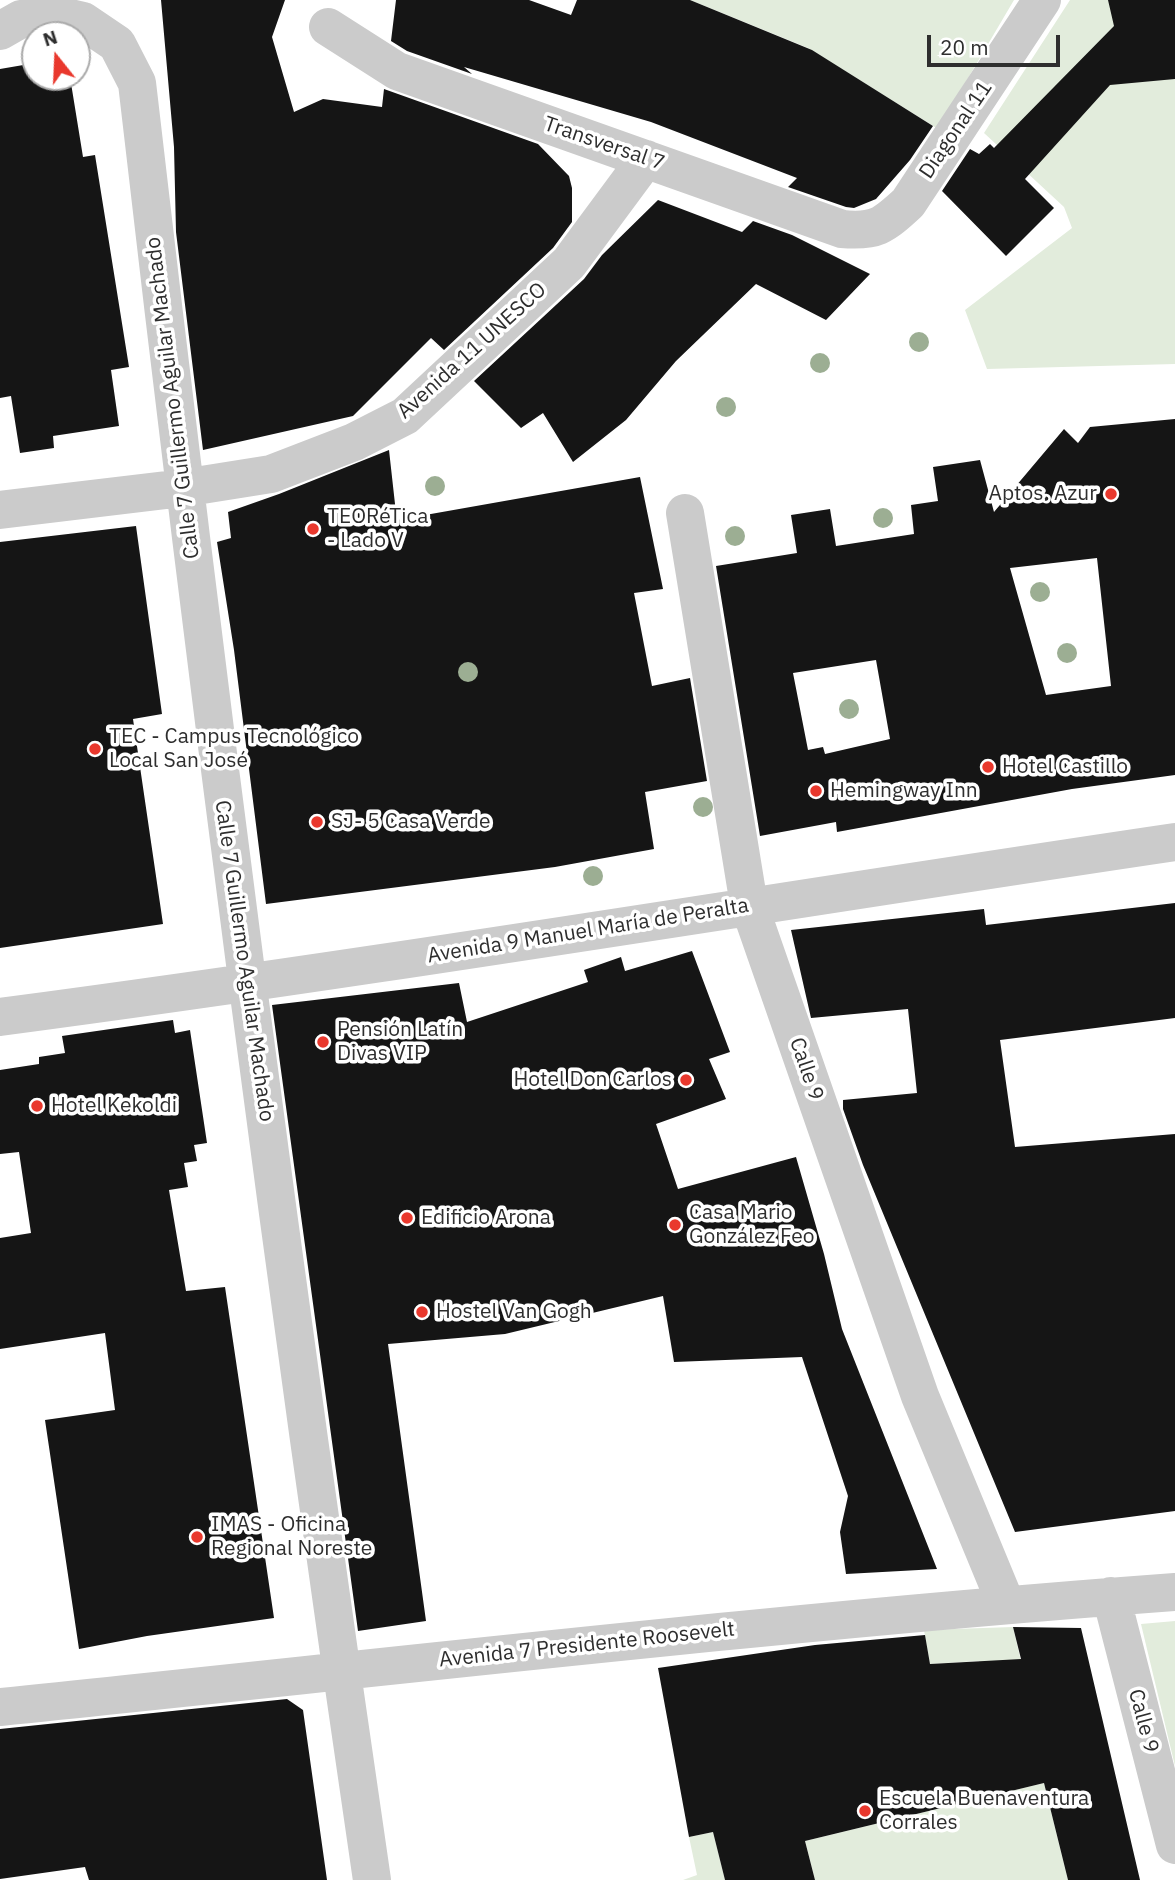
<!DOCTYPE html>
<meta charset="utf-8">
<style>
body{margin:0}
#map{position:relative;width:1175px;height:1880px;overflow:hidden;background:#fff;font-family:"IBM Plex Sans",sans-serif}
canvas{display:block}
.north{position:absolute;left:21px;top:21px;width:70px;height:70px;box-sizing:border-box;background:#fff;border:2px solid #ababab;border-radius:50%;rotate:342deg;font-size:19px;font-weight:700;line-height:28px;text-align:center;color:#2e2e2e}
.north::after{content:'';display:block;margin:auto;width:24px;height:32px;background:#e9382d;clip-path:polygon(50% 0,100% 100%,50% 72%,0 100%)}
.scale{position:absolute;left:927px;top:35px;width:133px;height:32px;box-sizing:border-box;border:4px solid #2e2e2e;border-top:0;padding-left:9px;font-size:21px;line-height:24px;white-space:nowrap;color:#2e2e2e;-webkit-text-stroke:5px #fff;paint-order:stroke}
</style>
<div id="map">
<canvas width="1175" height="1880"></canvas>
<div class="north">N</div>
<div class="scale">20 m</div>
</div>
<script>
const c = document.querySelector('canvas').getContext('2d');
c.lineJoin = 'round';
function fillPath(path, color) { c.fillStyle = color; c.fill(path, 'evenodd'); }
function trace(path, color, width, dash) { c.strokeStyle = color; c.lineWidth = width; c.lineCap = dash ? 'butt' : 'round'; c.setLineDash(dash || []); c.stroke(path); }
function write(font, color, halo, rows, align = 'center') {
  c.font = font + ' "IBM Plex Sans",sans-serif'; c.lineWidth = 7; c.setLineDash([]); c.textBaseline = 'middle'; c.strokeStyle = halo; c.fillStyle = color; for (const [text, x, y, turn = 0] of rows) {
    c.save(); c.translate(x, y); c.rotate((+turn || 0) * Math.PI / 180); c.textAlign = isNaN(turn) ? turn : align; if (halo) c.strokeText(text, 0, 0); c.fillText(text, 0, 0); c.restore();
  }
}
const green = new Path2D(`
 M690 0H1014L938 129 808 48Z
 M1070 0H1175V364L987 369 965 310 1072 228 1064 207 984 133Z
 M1175 1621V1766L1141 1624Z
 M1013 1627 1029 1696 990 1705 979 1661 930 1664 924 1630Z
 M1044 1783 1068 1880H815L805 1841Z
 M713 1832 725 1880H683L697 1875 689 1837Z`);
const building = new Path2D(`
 M161 0H285L272 37 294 112 323 99 382 107 384 89 538 144 569 176 572 188V222L553 248 444 350 431 338 353 416 203 450 176 232 174 147Z
 M396 0H529L571 15 577 0H690L812 50 933 126 910 160 876 199 854 208 846 207 788 187 797 178 651 122 464 67 472 74 407 51 391 41Z
 M1108 0H1175V79L1110 85 1025 179 1054 208 1006 256 942 191 970 149 979 154 990 144 994 148 1114 26Z
 M35 63V77H70L83 157 95 155 129 367 111 370 119 426 53 436 54 448 20 453 11 396 0 398V69Z
 M658 200 742 232 753 221 792 235 870 274 826 320 756 284 676 361 626 420 573 462 543 413 521 428 474 381 584 279 602 255Z
 M1175 419V775L1072 789 837 832 836 822 760 836 716 566 797 553 791 515 830 509 836 546 914 534 911 505 938 501 933 467 980 460 994 512 1064 429 1078 443 1090 427ZM1097 558 1111 686 1046 695 1010 568ZM876 660 890 739 825 754 823 747 808 750 793 673Z
 M389 450 396 513 380 523 640 477 663 589 634 593 652 686 690 678 707 781 645 792 654 849 555 867 266 904 234 650 217 542 231 538 228 512 279 494Z
 M136 526 162 714 133 719 163 924 0 948V542Z
 M1175 903V1018L1000 1040 1015 1147 1175 1134V1511L1015 1532 863 1165 843 1109V1100L917 1093 908 1009 811 1018 791 930 984 909 986 925Z
 M692 951 730 1052 709 1059 726 1099 656 1124 678 1189 796 1157 824 1254 842 1329 937 1569 846 1574 840 1532 848 1496 802 1357 674 1362 663 1296 505 1334 388 1344 426 1621 358 1631 272 1005 459 983 467 1022 588 982 584 970 621 957 625 971Z
 M173 1020 175 1033 190 1030 207 1143 194 1145 197 1161 184 1163 188 1187 169 1190 186 1291 225 1287 274 1618 147 1636 79 1649 45 1420 115 1410 105 1333 0 1349V1238L31 1233 19 1152 0 1154V1070L39 1064V1057L65 1053 62 1036Z
 M1013 1627 1081 1628 1140 1880H1068L1044 1783 805 1841 815 1880H725L713 1832 689 1837 658 1668 815 1645 925 1635 930 1664 1021 1659Z
 M287 1699 303 1710 327 1880H89L85 1867 0 1879V1729Z`);
const minor = new Path2D(`
 M328 27 397 71 842 229C876 232 883 226 908 203L1042 0
 M0 31 21 19 53 14 83 21 117 44 137 83C206 683 284 1282 372 1880
 M0 510 183 488 271 474 354 442 405 416 569 263 646 159
 M685 513 749 905 920 1396 1006 1604
 M0 1017C393 965 783 900 1175 842
 M1111 1596 1175 1845
 M0 1707C391 1667 783 1621 1175 1592`);
const trees = [
 [919,342],
 [820,363],
 [726,407],
 [435,486],
 [883,518],
 [735,536],
 [1040,592],
 [1067,653],
 [468,672],
 [849,709],
 [703,807],
 [593,876]
];
const markers = [
 [1111,494,7,"#e9382d"],
 [313,529,7,"#e9382d"],
 [95,749,7,"#e9382d"],
 [988,767,7,"#e9382d"],
 [816,791,7,"#e9382d"],
 [317,822,7,"#e9382d"],
 [323,1042,7,"#e9382d"],
 [686,1080,7,"#e9382d"],
 [37,1106,7,"#e9382d"],
 [407,1218,7,"#e9382d"],
 [675,1225,7,"#e9382d"],
 [422,1312,7,"#e9382d"],
 [197,1537,7,"#e9382d"],
 [865,1811,7,"#e9382d"]
];
const streetNames = [
 ["Diagonal 11",956,130,-56],
 ["Transversal 7",604,144,19],
 ["Avenida 11 UNESCO",472,351,-42],
 ["Calle 7 Guillermo Aguilar Machado",173,398,-97],
 ["Avenida 9 Manuel María de Peralta",588,931,-9],
 ["Calle 7 Guillermo Aguilar Machado",244,961,82],
 ["Calle 9",806,1069,71],
 ["Avenida 7 Presidente Roosevelt",587,1645,-6],
 ["Calle 9",1143,1721,75]
];
const poiNames = [
 ["Aptos. Azur",1097,494,"right"],
 ["TEORéTica",327,517],
 ["- Lado V",327,541],
 ["TEC - Campus Tecnológico",109,737],
 ["Local San José",109,761],
 ["Hotel Castillo",1002,767],
 ["Hemingway Inn",830,791],
 ["SJ- 5 Casa Verde",331,822],
 ["Pensión Latín",337,1030],
 ["Divas VIP",337,1054],
 ["Hotel Don Carlos",672,1080,"right"],
 ["Hotel Kekoldi",51,1106],
 ["Casa Mario",689,1213],
 ["González Feo",689,1237],
 ["Edificio Arona",421,1218],
 ["Hostel Van Gogh",436,1312],
 ["IMAS - Oficina",211,1525],
 ["Regional Noreste",211,1549],
 ["Escuela Buenaventura",879,1799],
 ["Corrales",879,1823]
];
fillPath(green, '#e2ecdc');
fillPath(building, '#151515');
trace(minor, '#cbcbcb', 38);
c.fillStyle = '#9cae93';
for (const [x, y] of trees) { c.beginPath(); c.arc(x, y, 10, 0, 2 * Math.PI); c.fill(); }
for (const [x, y, r, color] of markers) { const dot = new Path2D(); dot.arc(x, y, r, 0, 2 * Math.PI); c.fillStyle = color; c.fill(dot); trace(dot, '#fff', 2.5); }
write('21px', '#2e2e2e', '#fff', streetNames);
write('21px', '#2e2e2e', '#fff', poiNames, 'left');
</script>
